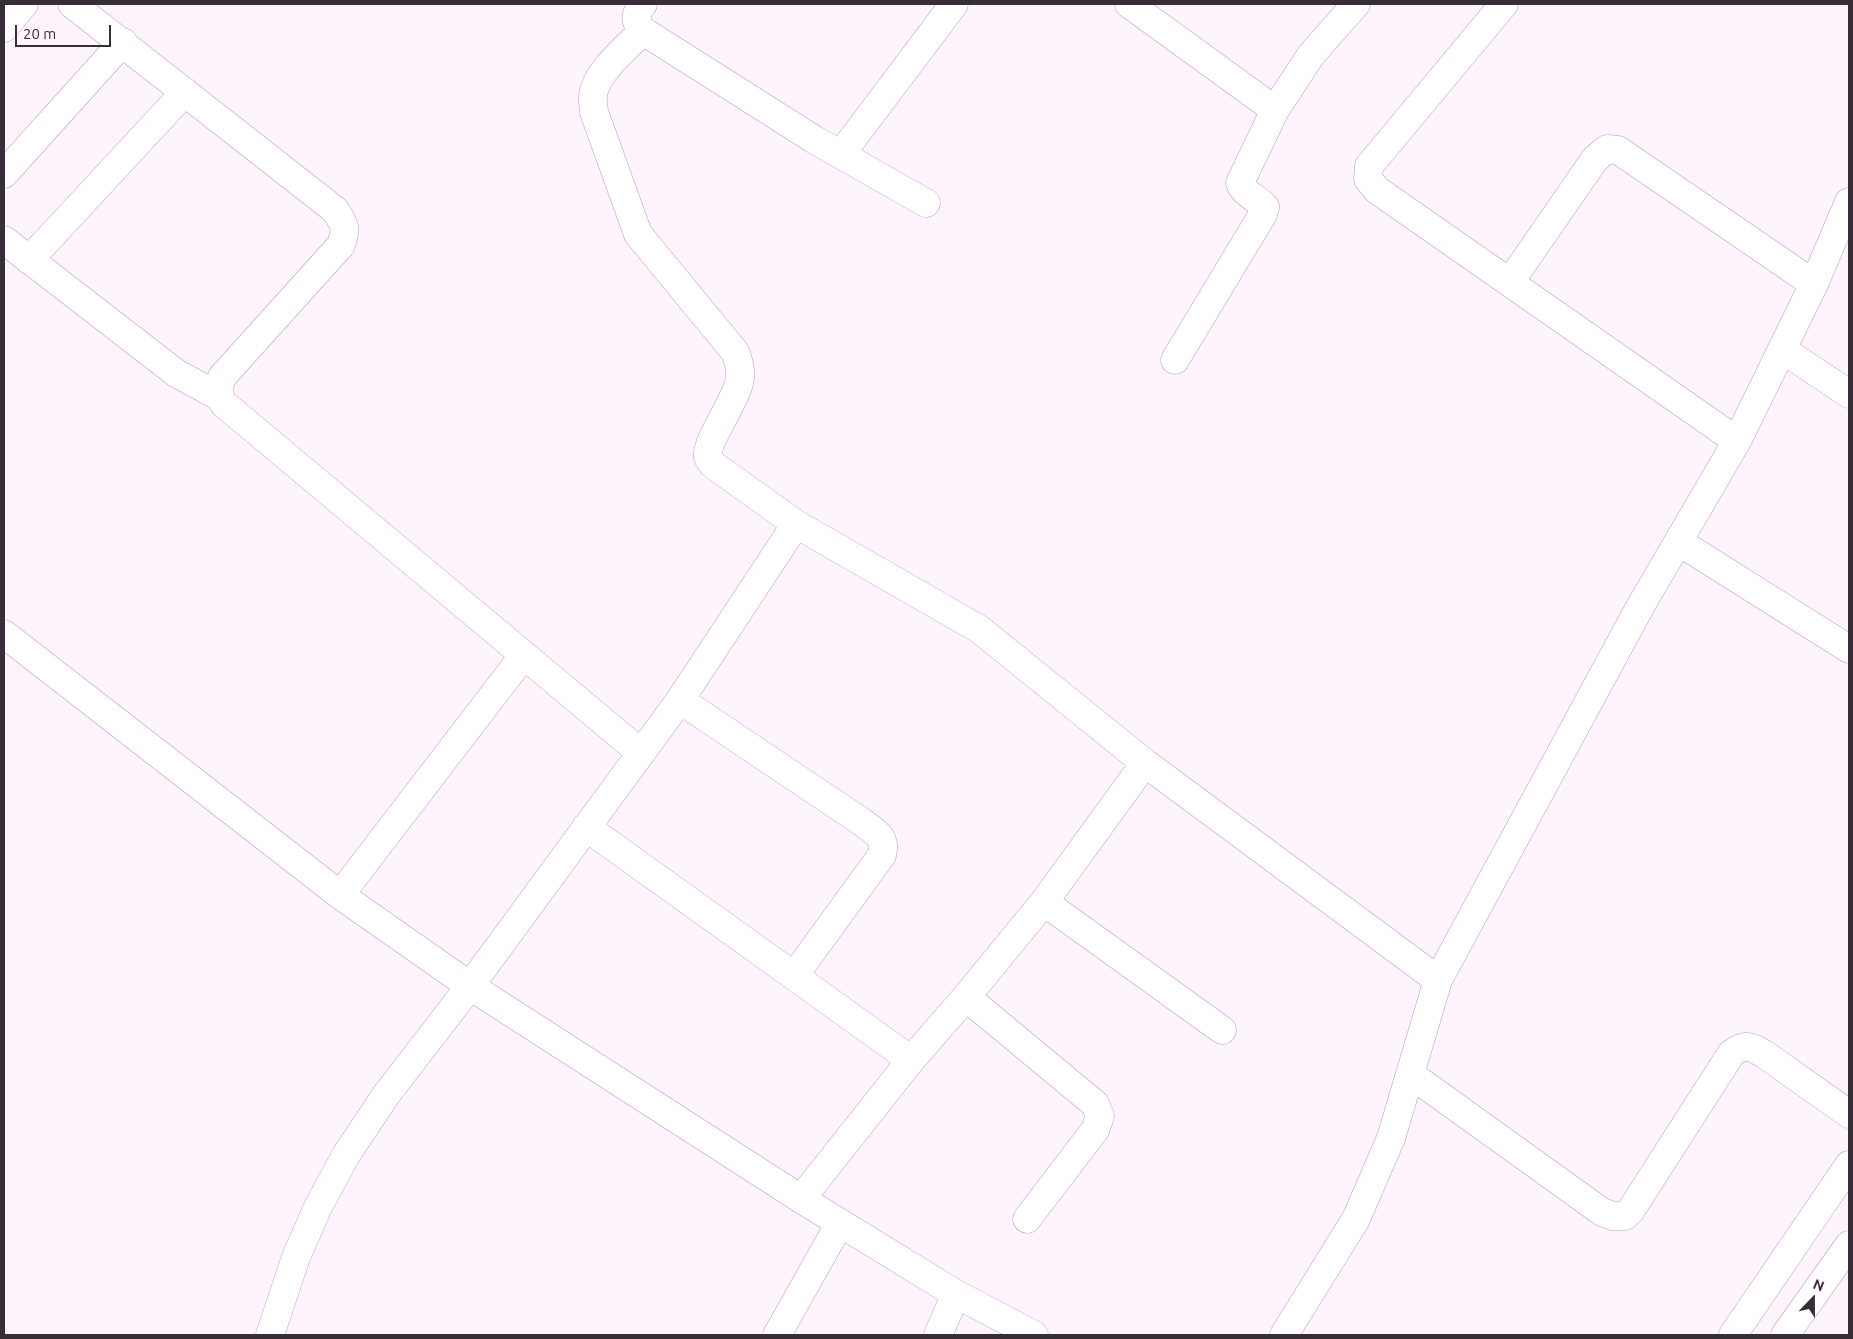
<!DOCTYPE html>
<style>
body{margin:0}
#map{position:relative;width:1853px;height:1339px;overflow:hidden;background:#fef4fe;font-family:Ubuntu,sans-serif}
canvas{display:block}
.frame{position:absolute;inset:0;border:5px solid #372e37;pointer-events:none}
.north{position:absolute;left:1788px;top:1274px;width:50px;height:50px;-webkit-text-stroke:4px #fef4fe;paint-order:stroke;rotate:22deg;font-size:14px;font-weight:700;line-height:20px;text-align:center;color:#372e37}
.north::after{content:'';display:block;margin:auto;width:18px;height:22px;background:#372e37;clip-path:polygon(50% 0,100% 100%,50% 72%,0 100%)}
.scale{position:absolute;left:15px;top:25px;width:96px;height:22px;box-sizing:border-box;border:2px solid #372e37;border-top:0;padding-left:6px;font-size:15px;line-height:18px;white-space:nowrap;color:#372e37;-webkit-text-stroke:4px #fef4fe;paint-order:stroke}
</style>
<div id="map">
<canvas width="1853" height="1339"></canvas>
<div class="frame"></div>
<div class="north">N</div>
<div class="scale">20 m</div>
</div>
<script>
const c = document.querySelector('canvas').getContext('2d');
c.lineJoin = 'round';
function trace(path, color, width, dash) { c.strokeStyle = color; c.lineWidth = width; c.lineCap = dash ? 'butt' : 'round'; c.setLineDash(dash || []); c.stroke(path); }
const minor = new Path2D(`
 M72 4 335 210C345 225 347 228 341 245L222 377C218 388 217 395 224 404L641 753
 M643 4C635 15 633 20 643 31L815 140 926 203
 M1129 4 1275 110
 M1504 4 1369 166 1368 179 1377 190 1737 441
 M4 28 24 4
 M643 31C627 47 595 73 593 96 592 101 594 107 594 112L638 234 735 352C739 361 741 368 740 378 738 399 705 441 708 457 709 460 711 462 712 464L796 524 979 629 1145 763 1438 980
 M841 154 954 4
 M4 174 123 42
 M4 240 176 373 218 396
 M29 260 185 92
 M1510 282 1595 159 1607 149 1618 150 1814 284
 M1783 350 1849 394
 M1175 360 1263 214 1265 207C1257 198 1244 194 1240 183L1275 110 1311 55 1356 4
 M1679 542 1849 649
 M4 634 340 895 470 986 801 1199 956 1294 1034 1335
 M680 700 862 822C875 832 887 837 882 855L794 976
 M586 827 911 1060
 M340 895 524 655
 M1044 902 1222 1030
 M966 997 1095 1104 1100 1116 1095 1130 1027 1219
 M1410 1074 1602 1212 1613 1216H1625L1631 1210 1731 1054C1745 1043 1750 1046 1764 1054L1849 1114
 M801 1199 911 1060 966 997 1044 902 1145 763
 M270 1335 296 1257 318 1207 346 1155 386 1095 470 986 680 700 796 524
 M777 1335 840 1223
 M938 1335 956 1294
 M1284 1335 1356 1219 1391 1138 1438 980 1640 607 1737 441 1814 284 1849 202
 M1733 1335 1849 1165`);
const tertiary = new Path2D(`
 M1785 1335 1849 1245`);
trace(minor, '#b59eb5', 29);
trace(tertiary, '#b59eb5', 29);
trace(minor, '#fff', 28);
trace(tertiary, '#fff', 28);
</script>
